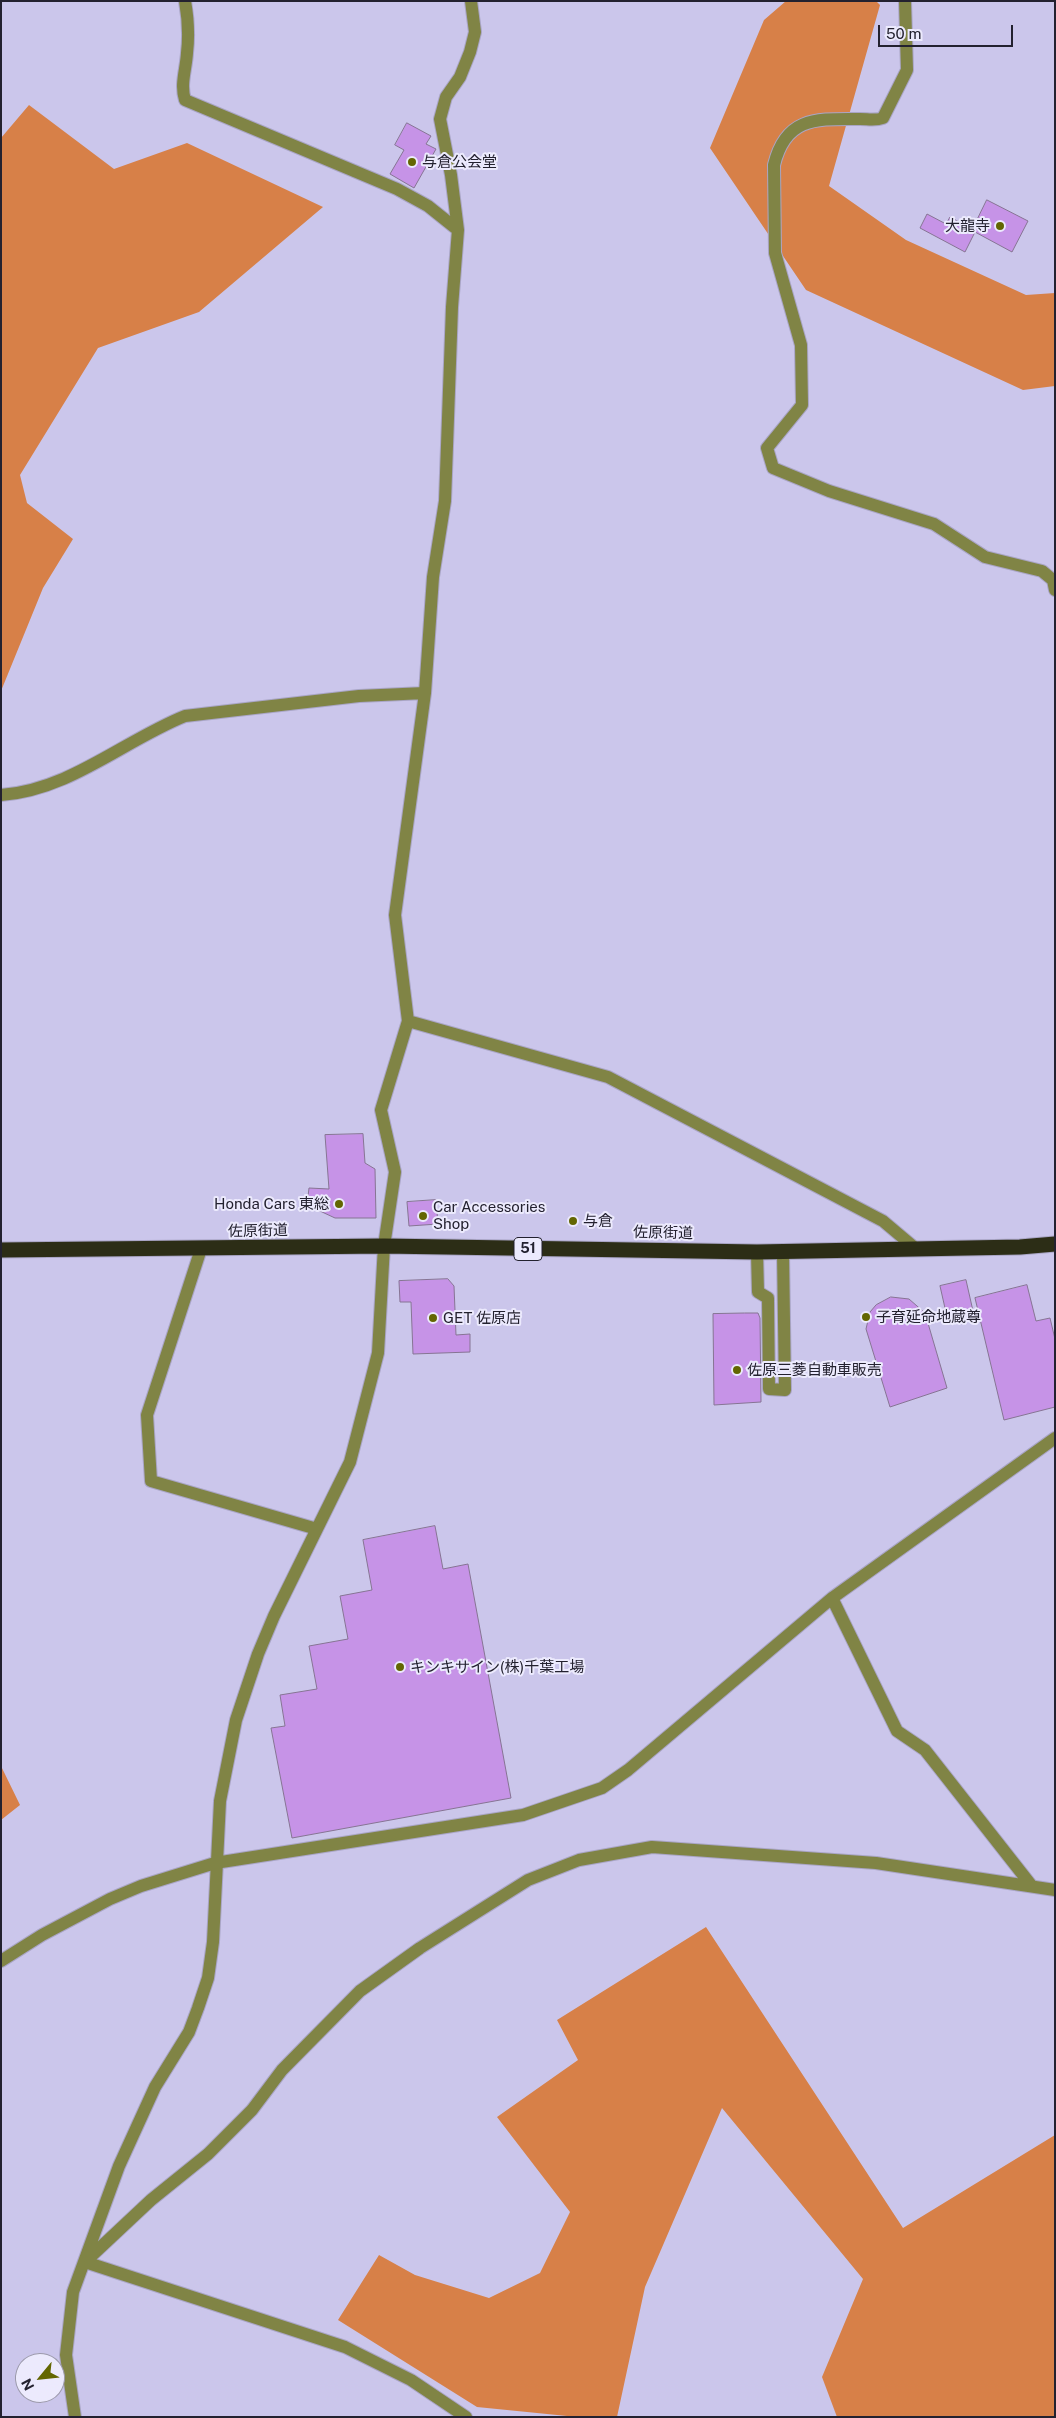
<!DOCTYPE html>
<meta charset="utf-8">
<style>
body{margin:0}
#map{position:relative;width:1056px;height:2418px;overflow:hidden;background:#cbc6eb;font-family:"Public Sans",sans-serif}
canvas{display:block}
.frame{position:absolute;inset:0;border:2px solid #23212f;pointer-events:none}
.north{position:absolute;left:15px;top:2353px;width:50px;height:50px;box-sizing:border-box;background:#eceafd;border:1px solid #9c9aab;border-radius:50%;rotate:242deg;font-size:14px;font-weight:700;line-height:20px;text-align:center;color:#23212f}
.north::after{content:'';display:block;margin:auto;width:18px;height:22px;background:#636601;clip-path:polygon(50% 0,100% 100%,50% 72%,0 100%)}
.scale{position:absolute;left:878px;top:25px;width:135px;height:22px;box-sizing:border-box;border:2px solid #23212f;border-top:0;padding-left:6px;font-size:15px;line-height:18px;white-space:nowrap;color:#23212f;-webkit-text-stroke:4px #eceafd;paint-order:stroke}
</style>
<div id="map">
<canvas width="1056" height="2418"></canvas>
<div class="frame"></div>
<div class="north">N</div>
<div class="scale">50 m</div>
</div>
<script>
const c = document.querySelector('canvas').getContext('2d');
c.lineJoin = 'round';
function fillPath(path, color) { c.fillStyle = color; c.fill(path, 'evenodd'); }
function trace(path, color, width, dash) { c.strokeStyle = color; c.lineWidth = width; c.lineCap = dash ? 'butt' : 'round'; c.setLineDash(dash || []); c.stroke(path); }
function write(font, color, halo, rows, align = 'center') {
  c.font = font + ' "Public Sans","Noto Sans JP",sans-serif'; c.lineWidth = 4; c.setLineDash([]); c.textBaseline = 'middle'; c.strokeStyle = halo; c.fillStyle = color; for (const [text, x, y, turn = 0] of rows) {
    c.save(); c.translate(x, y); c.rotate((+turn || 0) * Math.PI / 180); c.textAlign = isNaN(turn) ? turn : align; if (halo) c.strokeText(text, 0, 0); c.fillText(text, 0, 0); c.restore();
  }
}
const forest = new Path2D(`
 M786 1H876L880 5 829 186 906 240 1026 295 1055 293V386L1023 390 806 290 710 148 764 20Z
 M29 105 114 169 187 143 323 207 199 312 98 348 20 475 27 503 73 539 43 588 1 691V138Z
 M1 1766 20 1805 1 1820Z
 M706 1927 903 2228 1055 2135V2417H837L822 2377 863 2279 722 2108 645 2287 617 2417H577L477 2407 338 2320 379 2255 415 2275 489 2298 540 2273 570 2212 497 2117 578 2060 557 2020Z`);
const building = new Path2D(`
 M407 123 431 136 426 144 436 149 414 188 390 174 404 150 395 145Z
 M987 200 1028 221 1012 252 975 232 965 252 920 228 927 214 946 224 950 217 972 229Z
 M363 1134 365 1163 375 1169 376 1218H335L307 1205 309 1188 329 1189 325 1135Z
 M436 1200 438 1224 409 1226 407 1202Z
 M448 1279 454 1286 456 1335 470 1334V1352L413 1354 411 1302H400L399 1281Z
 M966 1280 973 1311 947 1317 940 1286Z
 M1027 1285 1036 1321 1050 1318 1055 1339V1407L1004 1420 975 1298Z
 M891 1297 909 1299 925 1313 947 1388 890 1407 866 1329 870 1312 876 1305Z
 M745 1313H758L760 1318 761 1402 714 1405 713 1314Z
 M435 1526 443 1569 468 1564 511 1798 292 1838 271 1728 285 1726 280 1695 317 1689 309 1646 348 1639 340 1596 372 1590 363 1540Z`);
const minor = new Path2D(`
 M185 1C188 18 189 36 187 53 186 70 180 84 185 100L397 189 428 206 458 230
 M905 1 907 70 883 118C875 121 868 119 860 119 817 119 786 116 774 165L775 253 801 345 802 405 767 448 773 468 829 491 934 524 985 557 1042 571 1053 580 1055 590
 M1 795C70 790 123 741 185 716L359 696 425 693
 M408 1021 608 1077 883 1221 915 1248
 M201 1249 147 1415 151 1481 317 1529
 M757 1252 758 1292 768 1298 769 1389 785 1390 783 1252
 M832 1598 897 1731 925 1750 1031 1885
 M1 1961 42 1935 110 1899 141 1886 215 1863 523 1815 602 1788 628 1770 832 1598 1055 1438
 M87 2260 151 2200 208 2154 252 2110 282 2070 360 1991 420 1948 528 1880 579 1860 652 1847 876 1863 1055 1890
 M85 2262 345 2347 411 2380 466 2417
 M75 2417 66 2355 73 2292 119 2166 155 2087 189 2032 198 2008 208 1978 213 1942 220 1801 236 1720 258 1654 274 1616 350 1462 378 1353 384 1246 395 1172 381 1110 408 1021 395 915 425 693 433 577 445 501 452 307 458 230 451 175 440 119 446 97 460 77 470 52 475 32 471 1`);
const highway = new Path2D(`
 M1 1250 384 1246 757 1252 1020 1247 1055 1244`);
const markers = [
 [412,162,5,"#636601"],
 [1000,226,5,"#636601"],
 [339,1204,5,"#636601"],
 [423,1216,5,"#636601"],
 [573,1221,5,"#636601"],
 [866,1317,5,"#636601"],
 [433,1318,5,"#636601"],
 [737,1370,5,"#636601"],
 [400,1667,5,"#636601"]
];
const shields = [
 [528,1249,28]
];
const shieldNames = [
 ["51",528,1249]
];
const poiNames = [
 ["与倉公会堂",422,162],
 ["大龍寺",990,226,"right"],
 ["Honda Cars 東総",329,1204,"right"],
 ["Car Accessories",433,1207],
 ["Shop",433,1224],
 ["与倉",583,1221],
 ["子育延命地蔵尊",876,1317],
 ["GET 佐原店",443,1318],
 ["佐原三菱自動車販売",747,1370],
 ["キンキサイン(株)千葉工場",410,1667]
];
const streetNames = [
 ["佐原街道",258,1231,-1],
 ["佐原街道",663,1233,1]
];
fillPath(forest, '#d78048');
fillPath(building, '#c693e7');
trace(building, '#867493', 1);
trace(minor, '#a9a5c5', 14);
trace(highway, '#a9a5c5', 17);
trace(minor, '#808445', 12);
trace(highway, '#2c2d16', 15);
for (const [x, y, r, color] of markers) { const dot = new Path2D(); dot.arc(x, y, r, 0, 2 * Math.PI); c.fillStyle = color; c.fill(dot); trace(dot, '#eceafd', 2); }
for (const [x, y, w] of shields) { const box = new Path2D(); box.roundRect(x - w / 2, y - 11.5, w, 23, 4); c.fillStyle = '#eceafd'; c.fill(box); trace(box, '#23212f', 1); }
write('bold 14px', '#23212f', null, shieldNames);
write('15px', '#23212f', '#eceafd', poiNames, 'left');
write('15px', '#23212f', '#eceafd', streetNames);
</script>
